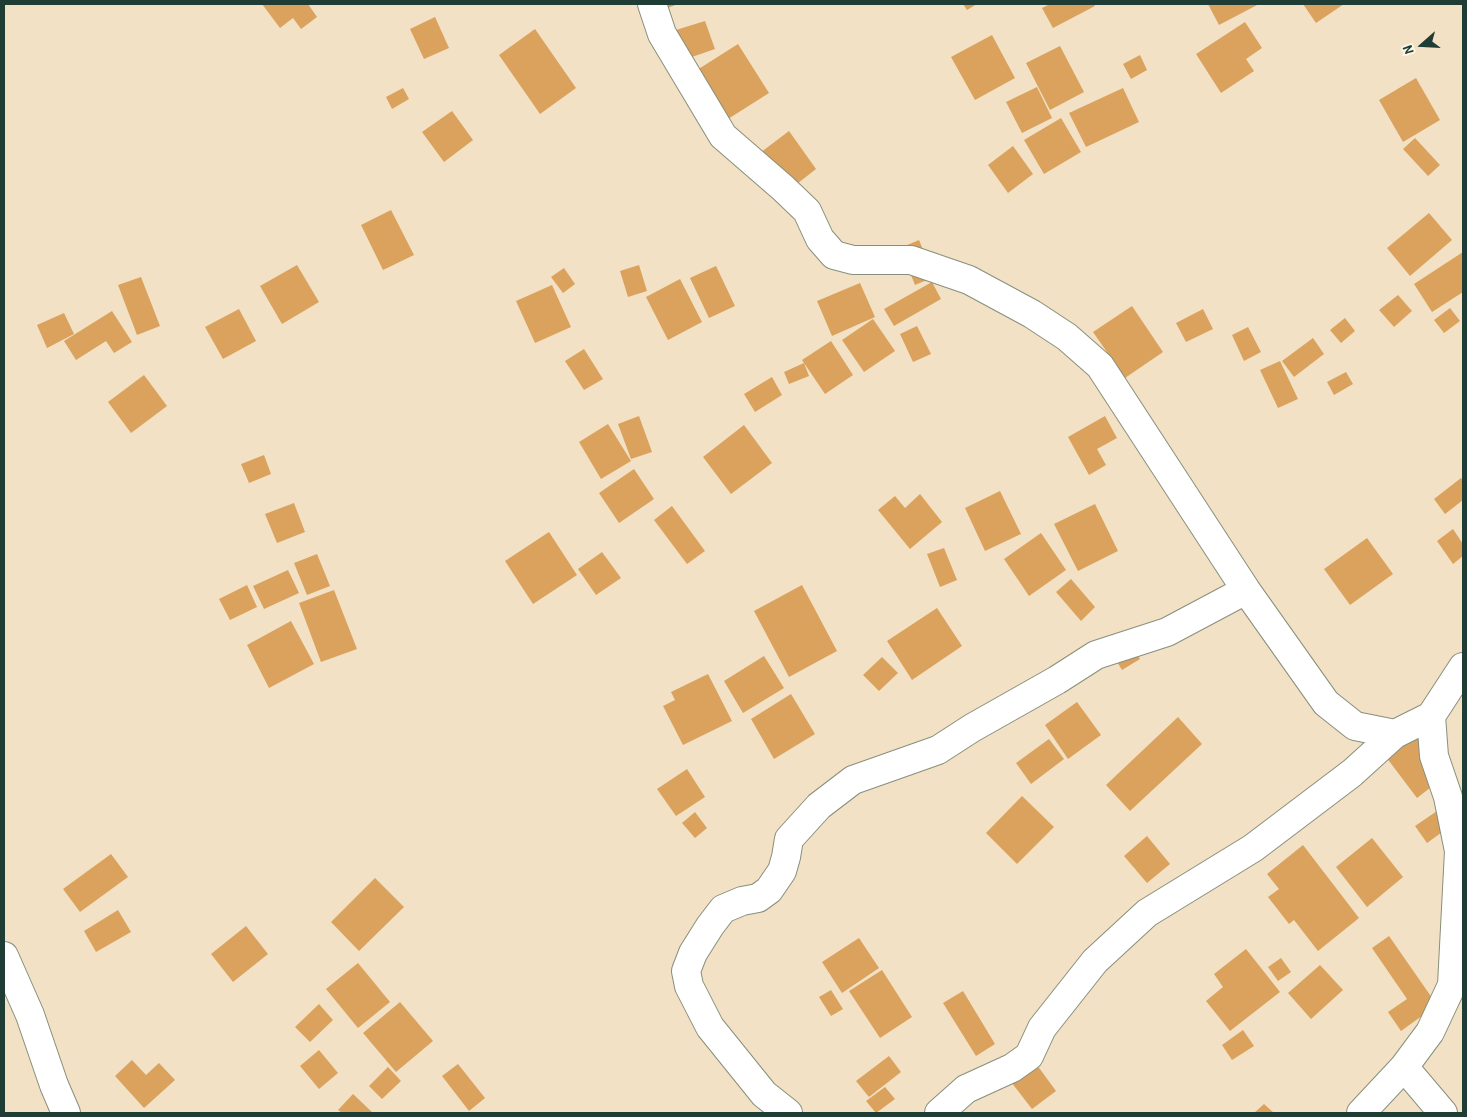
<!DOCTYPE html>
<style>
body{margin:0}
#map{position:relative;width:1467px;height:1117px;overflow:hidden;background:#f2e1c4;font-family:"Patrick Hand",sans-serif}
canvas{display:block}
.frame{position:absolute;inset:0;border:5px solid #1f3d34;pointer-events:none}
.north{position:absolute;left:1397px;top:20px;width:50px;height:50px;-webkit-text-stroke:4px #fcf5e5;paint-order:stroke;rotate:251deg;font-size:14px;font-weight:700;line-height:20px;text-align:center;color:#1f3d34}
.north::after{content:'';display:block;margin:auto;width:18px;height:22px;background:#1f3d34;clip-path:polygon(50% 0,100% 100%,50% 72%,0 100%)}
</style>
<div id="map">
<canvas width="1467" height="1117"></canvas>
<div class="frame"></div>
<div class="north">N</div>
</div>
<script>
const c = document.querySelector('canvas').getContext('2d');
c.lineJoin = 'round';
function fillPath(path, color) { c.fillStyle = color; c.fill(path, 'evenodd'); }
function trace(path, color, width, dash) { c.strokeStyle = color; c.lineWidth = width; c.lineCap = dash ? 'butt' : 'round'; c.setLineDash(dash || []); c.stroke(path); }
const building = new Path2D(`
 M262 4H308L317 17 301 29 293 18 280 28Z
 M651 4H678L655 13Z
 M963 4H977L967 10Z
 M1050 4H1094L1095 6 1053 28 1042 8Z
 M1208 4H1259L1219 25Z
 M1303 4H1344L1316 23Z
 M435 17 449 48 424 59 410 29Z
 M705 21 715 49 686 59 676 30Z
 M1245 22 1262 48 1246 59 1254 71 1221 93 1196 54Z
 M535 29 576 88 540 114 499 55Z
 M992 35 1015 78 975 100 951 57Z
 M738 44 769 93 728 119 697 70Z
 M1060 46 1084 92 1050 110 1026 63Z
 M1140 55 1147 70 1131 79 1123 64Z
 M1416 78 1440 120 1403 142 1379 100Z
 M1037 87 1052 118 1022 133 1006 102Z
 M403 88 409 99 392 109 386 97Z
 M1123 88 1139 122 1086 147 1069 113Z
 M452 111 473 140 444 162 422 132Z
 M1061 118 1081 152 1044 174 1024 140Z
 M789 131 816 169 784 194 756 156Z
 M1415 138 1440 165 1428 176 1403 149Z
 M1013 146 1033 174 1008 193 988 165Z
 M391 210 414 255 383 270 361 225Z
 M1429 213 1452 240 1410 276 1387 248Z
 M919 240 934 277 915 285 900 248Z
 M1463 252V292L1432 312 1414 284Z
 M297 265 319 302 282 324 260 286Z
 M639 265 647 291 628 297 620 271Z
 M716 266 735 306 709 318 690 278Z
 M564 268 575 284 563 293 551 277Z
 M141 277 160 326 137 335 118 285Z
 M680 279 702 322 668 340 646 297Z
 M932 282 941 299 894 326 884 309Z
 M860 283 875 317 832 336 817 301Z
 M552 285 571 327 535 343 516 301Z
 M1398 295 1412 311 1394 327 1379 310Z
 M1132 306 1163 352 1125 378 1093 332Z
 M1450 308 1460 321 1444 333 1434 320Z
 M239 309 256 341 223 359 205 327Z
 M1203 309 1213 329 1186 342 1176 323Z
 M112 311 132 342 114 353 106 341 76 360 64 341Z
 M64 313 74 334 47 348 37 325Z
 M1345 318 1355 331 1341 343 1330 330Z
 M873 319 895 351 864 372 842 340Z
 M917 326 931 354 913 362 900 334Z
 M1248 327 1261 352 1244 361 1232 335Z
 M1313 338 1324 354 1294 377 1282 361Z
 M831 341 853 375 825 394 802 360Z
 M584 349 603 379 584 390 565 361Z
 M1280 361 1298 399 1278 408 1260 370Z
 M804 363 809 376 789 384 784 372Z
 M1346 372 1353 384 1334 395 1327 382Z
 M144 375 167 406 131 433 108 402Z
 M772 377 782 395 755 412 744 394Z
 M639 416 652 452 631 459 618 424Z
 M1105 416 1117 438 1097 449 1106 465 1089 475 1068 437Z
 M608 424 631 461 601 479 579 442Z
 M744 425 772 463 731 494 703 457Z
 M264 455 271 474 249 483 241 464Z
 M634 469 654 499 619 523 599 493Z
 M1461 478 1463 481V500L1445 514 1434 499Z
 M1000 491 1021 534 985 551 965 508Z
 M920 494 942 522 910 549 878 510 895 496 905 508Z
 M294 503 305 532 277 543 265 514Z
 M1095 504 1118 551 1078 571 1054 524Z
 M672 506 705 551 687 564 654 520Z
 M1453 529 1463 544V556L1453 564 1437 541Z
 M549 532 577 575 533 604 505 561Z
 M1041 533 1066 570 1029 596 1004 559Z
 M1367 538 1393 574 1350 605 1324 569Z
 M944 548 957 580 940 587 927 554Z
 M602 552 621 578 596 595 578 569Z
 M317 554 330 586 307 595 294 563Z
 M288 570 299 593 264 609 253 586Z
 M1071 579 1095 607 1081 621 1056 592Z
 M247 585 257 607 230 620 219 599Z
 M802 585 837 651 789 677 754 611Z
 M334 590 357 649 321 662 299 603Z
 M937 608 962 646 912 680 887 641Z
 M291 621 314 664 269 688 247 645Z
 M1127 639 1140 659 1122 670 1110 650Z
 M764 656 784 688 743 713 724 681Z
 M882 657 898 673 879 691 863 675Z
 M708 674 732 721 683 745 663 706 675 700 671 692Z
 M791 694 815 734 774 759 751 719Z
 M1077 702 1101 735 1068 759 1045 725Z
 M1425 716 1453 770 1417 798 1380 749Z
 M1178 717 1202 744 1130 811 1106 785Z
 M1049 739 1064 759 1031 784 1016 763Z
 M687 769 705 797 676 816 657 789Z
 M1462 794 1463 796V817L1427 843 1415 826Z
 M1022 796 1054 827 1017 864 986 833Z
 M695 812 707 828 695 838 682 823Z
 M1147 836 1170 864 1147 883 1124 856Z
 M1372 838 1403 877 1367 907 1336 867Z
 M1303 845 1359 918 1318 951 1294 920 1289 924 1268 897 1279 889 1267 874Z
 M111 854 128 877 80 912 63 889Z
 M375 878 404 907 359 951 331 922Z
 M118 910 131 932 96 952 84 931Z
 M246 926 268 954 233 982 211 954Z
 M1389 936 1437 1005 1401 1031 1388 1012 1407 999 1372 948Z
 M859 938 879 968 842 993 822 962Z
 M1246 949 1280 992 1230 1031 1206 1001 1223 987 1214 974Z
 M1281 958 1291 972 1278 981 1268 967Z
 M358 963 390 1002 358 1028 326 989Z
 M1320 965 1343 990 1311 1019 1288 993Z
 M882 970 912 1017 880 1038 849 991Z
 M831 990 843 1009 831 1016 819 997Z
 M963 991 995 1044 976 1056 943 1003Z
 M400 1002 433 1041 396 1072 363 1033Z
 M319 1004 333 1020 310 1042 295 1027Z
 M1243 1030 1254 1046 1232 1060 1222 1045Z
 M319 1050 338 1073 319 1089 300 1066Z
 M1026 1050 1056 1091 1032 1109 1001 1069Z
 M889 1056 901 1072 869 1097 856 1081Z
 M132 1060 146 1075 159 1063 175 1080 144 1108 115 1076Z
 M458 1064 485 1098 469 1111 442 1076Z
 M388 1067 401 1081 382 1099 369 1086Z
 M885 1087 895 1099 876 1113 866 1101Z
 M353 1094 373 1113H342L338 1110Z
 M1264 1104 1274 1113H1254Z`);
const minor = new Path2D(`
 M652 4 662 34 723 136 783 188 807 211 820 239 834 255 853 260H911L969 280 1032 314 1067 337 1100 366 1246 590 1326 703 1355 726 1395 734 1431 716 1463 667
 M4 956 30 1015 54 1085 66 1113
 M1404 1067 1443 1113
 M788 1113 764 1094 710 1027 689 986 686 971 693 953 710 926 723 909 742 901 758 898 769 890 782 871 786 857 789 839 819 806 853 780 938 750 972 728 1057 680 1096 655 1167 632 1246 590
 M939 1113 966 1089 1012 1068 1029 1056 1042 1028 1095 961 1147 913 1253 848 1352 773 1395 734
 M1361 1113 1404 1067 1430 1032 1452 985 1459 851 1448 797 1434 756 1431 716`);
fillPath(building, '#daa25c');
trace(minor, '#888f7c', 30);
trace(minor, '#fff', 28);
</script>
